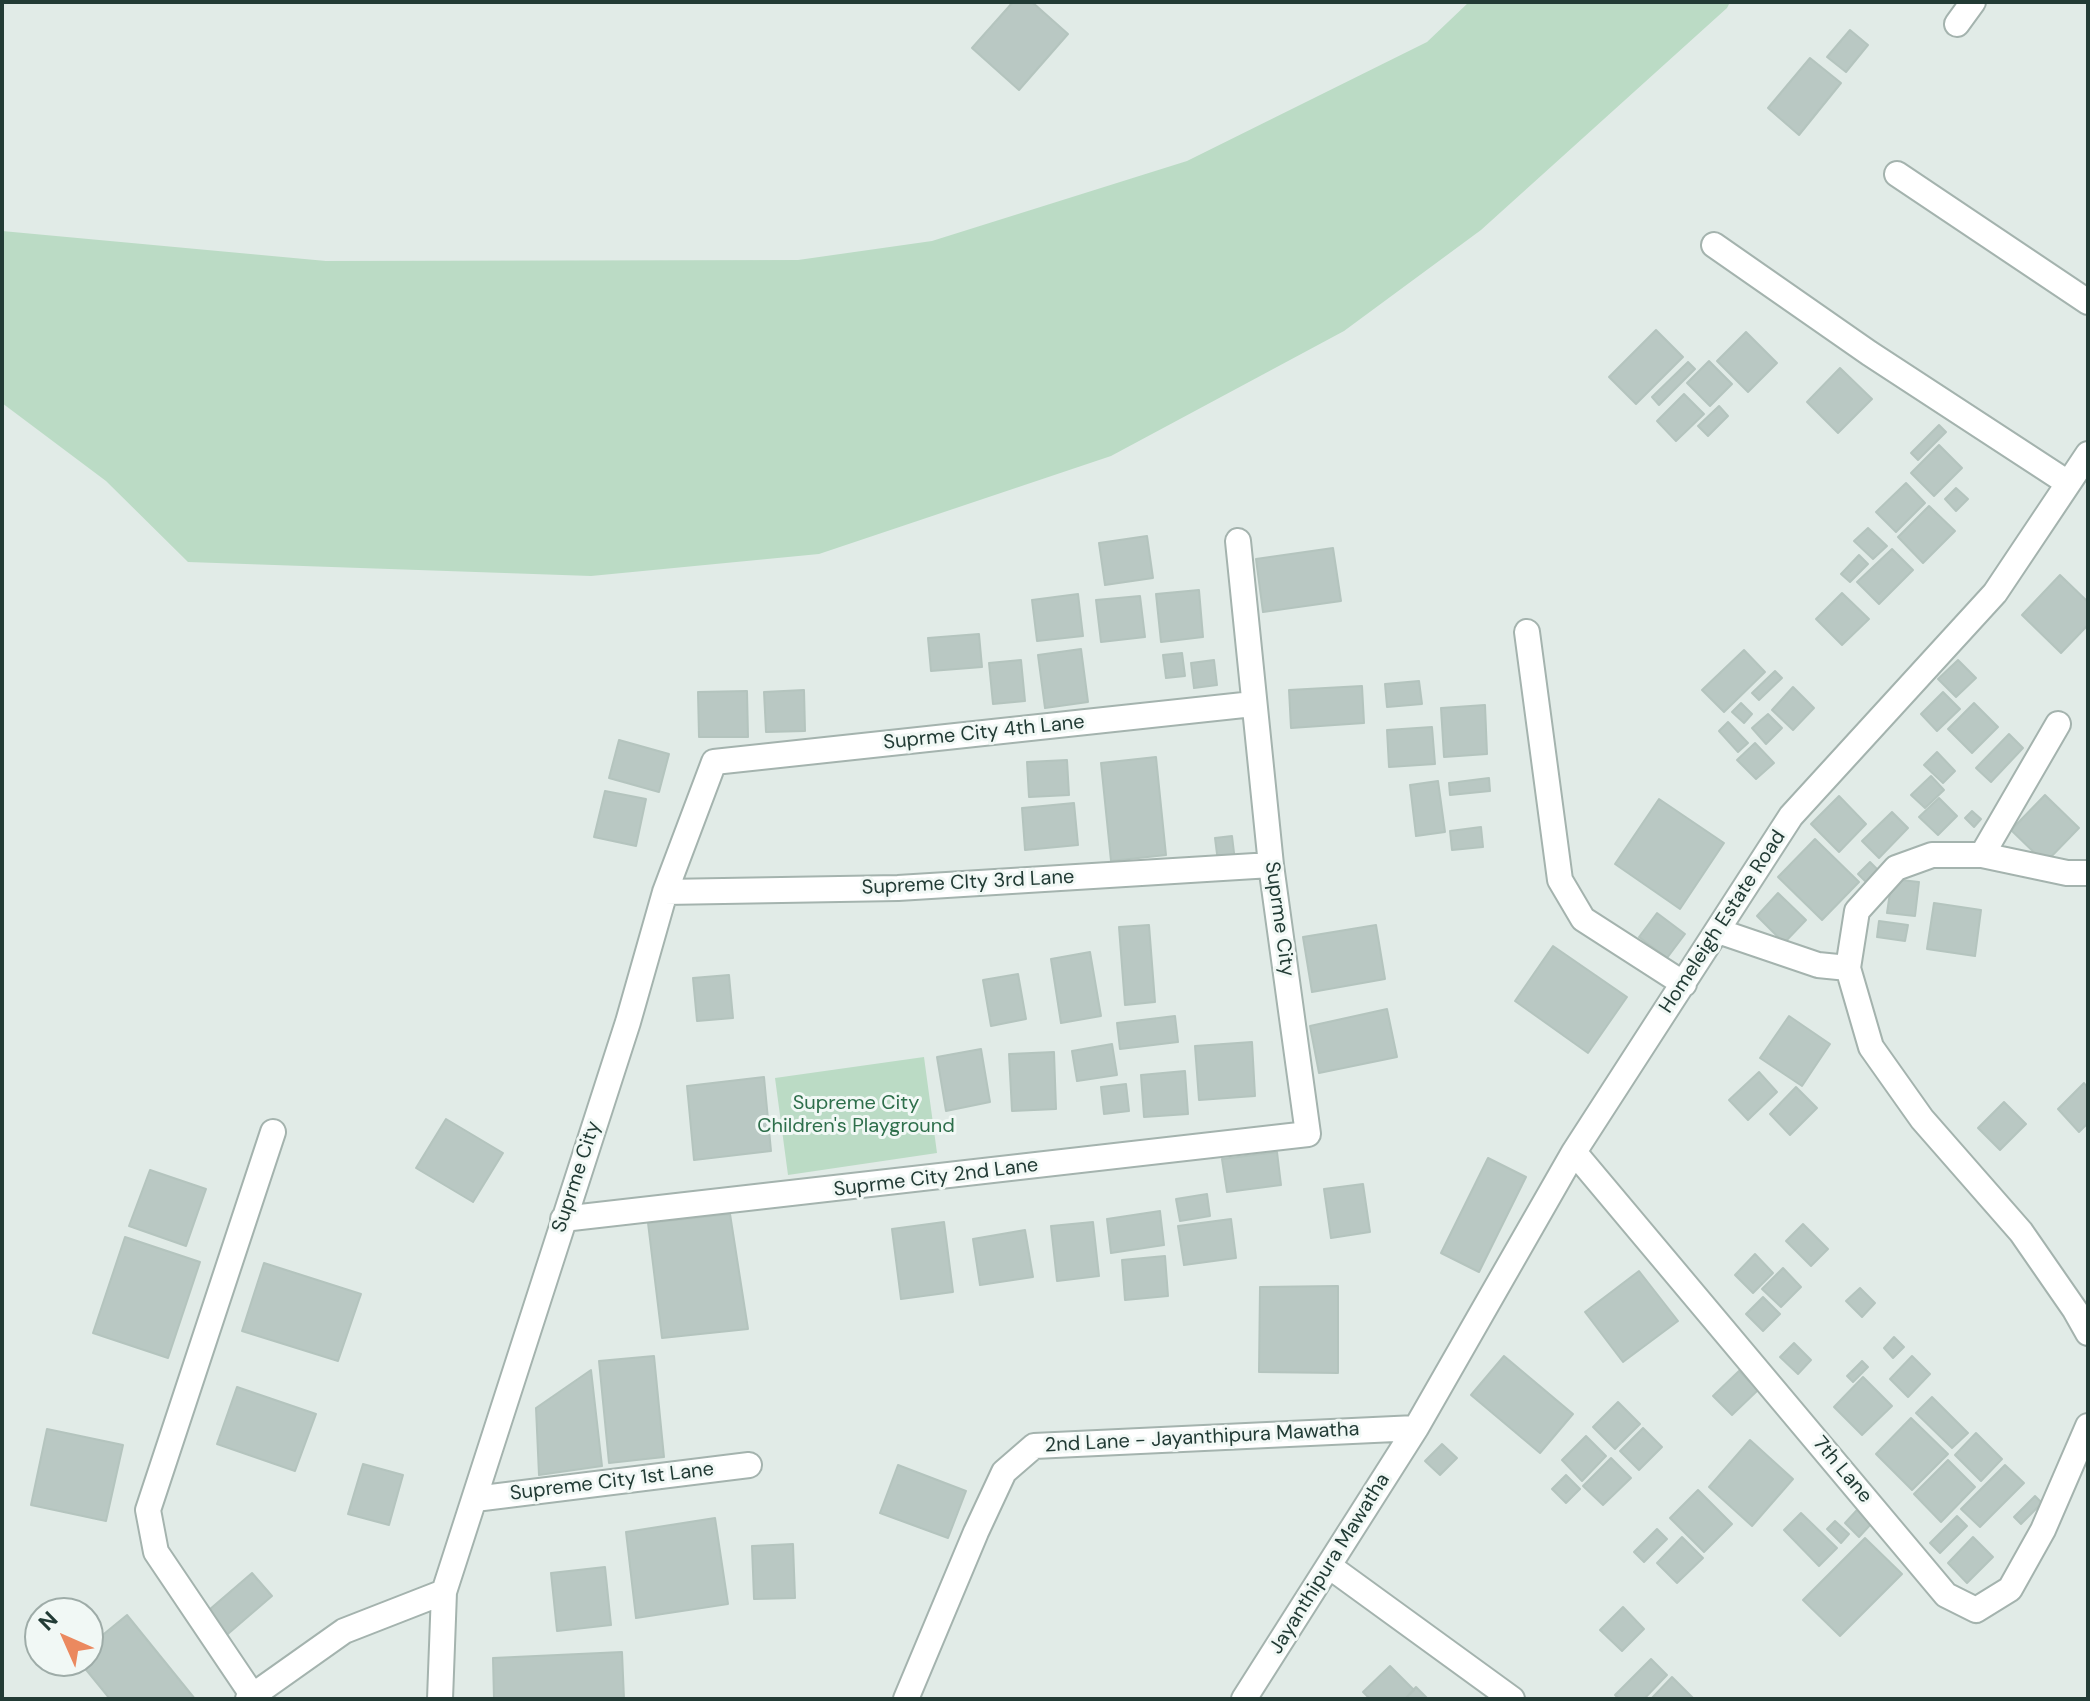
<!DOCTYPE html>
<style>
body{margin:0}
#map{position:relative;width:2090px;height:1701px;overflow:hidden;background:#e1ebe7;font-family:"DM Sans",sans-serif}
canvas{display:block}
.frame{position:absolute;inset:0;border:4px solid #223b35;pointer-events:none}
.north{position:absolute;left:24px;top:1597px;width:80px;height:80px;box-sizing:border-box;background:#f1f8f5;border:2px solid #9eaca8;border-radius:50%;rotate:315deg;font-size:22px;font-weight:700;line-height:32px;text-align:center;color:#223b35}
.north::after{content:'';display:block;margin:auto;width:28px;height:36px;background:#eb895f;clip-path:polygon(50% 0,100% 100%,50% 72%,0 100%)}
</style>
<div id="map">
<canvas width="2090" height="1701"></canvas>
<div class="frame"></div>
<div class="north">N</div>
</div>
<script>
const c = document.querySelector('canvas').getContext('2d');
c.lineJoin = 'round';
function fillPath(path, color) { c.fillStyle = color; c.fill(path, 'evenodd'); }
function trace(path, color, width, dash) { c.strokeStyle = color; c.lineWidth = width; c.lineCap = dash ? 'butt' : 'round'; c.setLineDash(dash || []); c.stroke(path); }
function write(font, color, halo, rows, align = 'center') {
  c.font = font + ' "DM Sans",sans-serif'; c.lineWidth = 6; c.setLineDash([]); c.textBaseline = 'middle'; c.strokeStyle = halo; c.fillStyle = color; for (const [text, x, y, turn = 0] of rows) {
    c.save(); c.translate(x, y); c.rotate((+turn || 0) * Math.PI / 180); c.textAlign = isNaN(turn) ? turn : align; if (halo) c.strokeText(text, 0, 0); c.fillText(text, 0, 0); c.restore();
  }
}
const green = new Path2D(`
 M1469 2H1730L1727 8 1481 230 1344 331 1111 456 819 554 591 576 188 562 106 481 2 403V231L326 261 798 260 932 241 1187 161 1427 42Z
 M924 1057 937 1153 788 1175 775 1078Z`);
const building = new Path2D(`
 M1013 2H1032L1068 34 1019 90 972 48Z
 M1850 30 1868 45 1846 72 1827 57Z
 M1810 58 1841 83 1799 135 1768 108Z
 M1656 330 1683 357 1636 404 1609 377Z
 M1746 332 1777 363 1748 392 1717 361Z
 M1709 361 1732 384 1710 406 1687 383Z
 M1688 362 1695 369 1659 405 1652 397Z
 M1840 368 1872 399 1838 433 1807 402Z
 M1684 394 1704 414 1676 441 1657 421Z
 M1719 406 1728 416 1708 436 1698 426Z
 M1939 425 1946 432 1918 460 1911 453Z
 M1939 445 1962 468 1934 496 1911 473Z
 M1906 483 1925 503 1896 532 1876 512Z
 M1956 488 1968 499 1956 511 1945 499Z
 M1929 506 1955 531 1923 563 1898 537Z
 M1868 528 1887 546 1873 559 1854 541Z
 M1147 536 1153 578 1105 585 1099 543Z
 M1333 548 1341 601 1263 612 1256 559Z
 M1892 549 1913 570 1879 604 1857 582Z
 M1859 555 1868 564 1850 582 1841 574Z
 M2060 575 2088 602V625L2061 653 2022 615Z
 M1199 590 1203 637 1161 642 1156 594Z
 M1842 593 1869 619 1842 645 1816 619Z
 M1078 594 1083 636 1037 641 1032 600Z
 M1140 596 1145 637 1101 642 1096 600Z
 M979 634 982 667 931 671 928 638Z
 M1081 649 1088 702 1045 708 1038 655Z
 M1744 650 1765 672 1724 712 1702 690Z
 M1182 653 1185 676 1166 678 1163 655Z
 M1021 660 1025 701 993 704 989 663Z
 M1214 660 1217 685 1194 688 1191 663Z
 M1958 660 1976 678 1956 697 1938 679Z
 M1775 671 1782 678 1759 700 1752 693Z
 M1419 681 1422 704 1387 707 1385 684Z
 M1362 686 1364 723 1291 728 1289 690Z
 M1793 687 1814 708 1793 730 1772 710Z
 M804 690 805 731 766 732 764 692Z
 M747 691 748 737H699L698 692Z
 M1943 692 1960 709 1937 731 1921 714Z
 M1741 703 1752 714 1744 723 1732 712Z
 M1974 703 1998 727 1972 753 1948 729Z
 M1485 705 1487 754 1444 757 1441 708Z
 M1768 714 1782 728 1766 744 1752 728Z
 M1728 722 1748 743 1738 752 1719 731Z
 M1432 727 1435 764 1389 767 1387 730Z
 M2009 734 2023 748 1991 782 1976 768Z
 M619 740 669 754 659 792 609 778Z
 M1755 743 1774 763 1756 779 1737 760Z
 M1937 752 1955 771 1943 783 1924 765Z
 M1156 757 1166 855 1111 861 1101 763Z
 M1067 760 1069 795 1029 797 1027 762Z
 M1931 776 1944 790 1925 808 1911 795Z
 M1489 778 1490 791 1450 795 1449 783Z
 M1438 781 1445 832 1416 836 1410 785Z
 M605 791 646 799 636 846 594 837Z
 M2045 795 2079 828 2045 863 2011 830Z
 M1839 796 1866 824 1839 852 1811 824Z
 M1939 798 1957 816 1938 835 1919 817Z
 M1659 799 1724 843 1680 909 1615 864Z
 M1074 803 1078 845 1025 850 1022 808Z
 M1972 811 1981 819 1974 827 1965 818Z
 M1892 812 1908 828 1879 858 1862 841Z
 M1481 827 1483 847 1452 850 1450 831Z
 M1232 836 1235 861 1218 862 1215 838Z
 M1815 839 1859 882 1822 920 1778 877Z
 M1870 862 1882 874 1870 886 1858 874Z
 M1892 879 1919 882 1915 916 1887 913Z
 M1778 893 1806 920 1784 943 1757 916Z
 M1934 903 1981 910 1975 956 1927 949Z
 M1657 913 1685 934 1667 958 1639 937Z
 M1879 921 1908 925 1905 941 1877 937Z
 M1149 925 1155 1002 1125 1005 1119 927Z
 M1376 925 1385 979 1312 992 1303 937Z
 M1553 946 1627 997 1588 1053 1515 1001Z
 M1090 952 1101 1016 1061 1023 1051 959Z
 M1018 974 1026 1019 991 1026 983 980Z
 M729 975 733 1018 697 1021 693 978Z
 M1387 1009 1397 1057 1319 1073 1310 1026Z
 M1175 1016 1178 1042 1120 1049 1117 1023Z
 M1789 1016 1830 1044 1802 1086 1760 1058Z
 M1252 1042 1255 1096 1199 1100 1195 1046Z
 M1112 1044 1117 1075 1077 1081 1072 1051Z
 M981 1049 990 1102 946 1111 937 1057Z
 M1054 1052 1056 1109 1012 1111 1009 1054Z
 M1185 1071 1188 1114 1144 1117 1141 1075Z
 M1759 1072 1777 1092 1748 1120 1729 1100Z
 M764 1077 771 1151 694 1160 687 1086Z
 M2084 1083 2088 1088V1123L2079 1132 2058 1109Z
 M1126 1084 1129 1111 1104 1114 1101 1087Z
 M1796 1087 1817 1108 1790 1135 1770 1114Z
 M2004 1102 2026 1124 2000 1150 1978 1128Z
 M446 1119 503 1153 473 1202 416 1168Z
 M1277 1152 1281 1185 1227 1192 1222 1159Z
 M1488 1158 1526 1177 1479 1272 1441 1253Z
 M150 1170 206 1189 186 1246 129 1226Z
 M1363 1184 1370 1232 1331 1238 1324 1189Z
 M1207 1194 1210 1216 1180 1221 1176 1199Z
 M1160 1211 1164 1245 1111 1253 1107 1219Z
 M730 1214 748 1329 662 1338 648 1223Z
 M1231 1219 1236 1258 1184 1265 1178 1226Z
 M944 1222 953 1292 901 1299 892 1229Z
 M1093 1222 1099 1276 1057 1281 1051 1226Z
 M1803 1224 1828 1249 1811 1266 1786 1241Z
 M1025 1230 1033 1277 980 1285 973 1239Z
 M125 1237 200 1262 168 1358 93 1333Z
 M1755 1254 1773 1273 1753 1293 1735 1275Z
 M1165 1256 1168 1296 1125 1300 1122 1260Z
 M264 1263 361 1294 338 1361 242 1331Z
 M1783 1268 1801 1287 1781 1307 1762 1289Z
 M1639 1271 1678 1321 1623 1362 1585 1312Z
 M1338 1286V1373L1259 1372 1260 1287Z
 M1860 1288 1875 1303 1862 1317 1846 1301Z
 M1763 1297 1780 1314 1763 1331 1746 1314Z
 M1894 1337 1904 1347 1893 1358 1884 1348Z
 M1794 1343 1811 1360 1798 1374 1780 1357Z
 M654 1356 664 1457 609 1463 599 1361Z
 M1504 1356 1573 1414 1540 1453 1471 1395Z
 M1912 1356 1930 1374 1908 1397 1890 1379Z
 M1862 1361 1868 1367 1853 1382 1847 1376Z
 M591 1370 602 1466 539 1475 536 1408Z
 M1739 1371 1758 1390 1732 1415 1713 1396Z
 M1863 1377 1892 1406 1862 1435 1834 1407Z
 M237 1387 316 1414 295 1471 217 1444Z
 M1932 1397 1968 1433 1952 1448 1916 1413Z
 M1618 1402 1640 1424 1615 1449 1593 1427Z
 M1911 1418 1948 1454 1912 1490 1876 1454Z
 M1643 1428 1662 1447 1639 1470 1620 1451Z
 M47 1429 123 1445 106 1521 31 1505Z
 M1976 1433 2002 1459 1981 1481 1955 1455Z
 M1586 1436 1606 1456 1582 1481 1562 1460Z
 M1750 1440 1793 1479 1752 1526 1709 1487Z
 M1442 1444 1457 1458 1440 1475 1425 1461Z
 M1611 1458 1631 1478 1603 1505 1583 1486Z
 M1948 1460 1975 1487 1941 1522 1914 1494Z
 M363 1464 403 1475 389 1525 348 1514Z
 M898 1465 966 1491 948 1538 880 1513Z
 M2005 1465 2024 1483 1980 1527 1961 1509Z
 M1566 1475 1580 1489 1566 1503 1552 1489Z
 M1698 1490 1732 1524 1704 1552 1670 1518Z
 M2035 1496 2042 1503 2021 1524 2014 1517Z
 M1857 1510 1871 1524 1859 1537 1845 1523Z
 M1801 1513 1837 1548 1819 1566 1784 1530Z
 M1957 1516 1967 1526 1940 1553 1930 1543Z
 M715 1518 728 1604 636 1618 626 1532Z
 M1835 1521 1849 1534 1841 1543 1827 1529Z
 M1657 1529 1667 1539 1644 1562 1634 1552Z
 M1682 1537 1703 1558 1677 1583 1657 1563Z
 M1973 1537 1993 1557 1967 1583 1948 1563Z
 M1865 1538 1902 1574 1840 1636 1803 1600Z
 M793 1544 795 1598 754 1599 752 1546Z
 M605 1567 611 1625 557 1631 551 1573Z
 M252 1573 272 1596 222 1639 202 1616Z
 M1623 1607 1644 1629 1622 1651 1600 1630Z
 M127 1615 195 1699H110L79 1661H88V1647Z
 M622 1652 624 1699H494L493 1658Z
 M1651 1659 1667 1675 1644 1699H1619L1615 1695Z
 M1390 1666 1414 1690 1405 1699H1370L1363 1692Z
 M1672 1677 1694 1699H1651Z
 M1416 1687 1428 1699H1405Z`);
const minor = new Path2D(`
 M1957 24 1973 2
 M1897 174 2088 302
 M1714 245 1869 353 2068 483
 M1527 632 1560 880 1583 919 1684 984
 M2058 724 1982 855H1932L1896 868 1857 911 1848 968 1871 1047 1922 1119 2021 1232 2075 1310 2088 1333
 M1982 855 2067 873H2088
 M665 892 898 888 1271 865
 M1718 931 1818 965 1848 968
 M1574 1152 1946 1595 1976 1610 2010 1589 2043 1530 2088 1426
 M563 1219 1308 1134 1271 865 1238 541
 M475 1499 749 1465
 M1329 1566 1512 1699
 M253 1696 156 1552 148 1510 273 1132
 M248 1699 344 1631 444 1592
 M440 1699 444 1592 628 1022 665 892 714 762 1253 704
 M906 1699 976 1532 1004 1472 1034 1446 1416 1428
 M1244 1699 1416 1428 1574 1152 1791 816 1995 593 2088 454`);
const streetNames = [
 ["Suprme City 4th Lane",984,733,-6],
 ["Supreme CIty 3rd Lane",968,883,-3],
 ["Suprme City",1279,919,82],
 ["Homeleigh Estate Road",1723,922,-57],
 ["Suprme City",577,1177,-72],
 ["Suprme City 2nd Lane",936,1178,-7],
 ["2nd Lane - Jayanthipura Mawatha",1202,1438,-3],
 ["7th Lane",1842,1470,50],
 ["Supreme City 1st Lane",612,1482,-7],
 ["Jayanthipura Mawatha",1330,1564,-58]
];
const parkNames = [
 ["Supreme City",856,1104],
 ["Children's Playground",856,1127]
];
fillPath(green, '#bbdbc5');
fillPath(building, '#b9c8c3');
trace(building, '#b4c4be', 2);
trace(minor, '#a4b3ae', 28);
trace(minor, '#fff', 24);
write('20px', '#223b35', '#f1f8f5', streetNames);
write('20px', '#2e6f4b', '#f1f8f5', parkNames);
</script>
